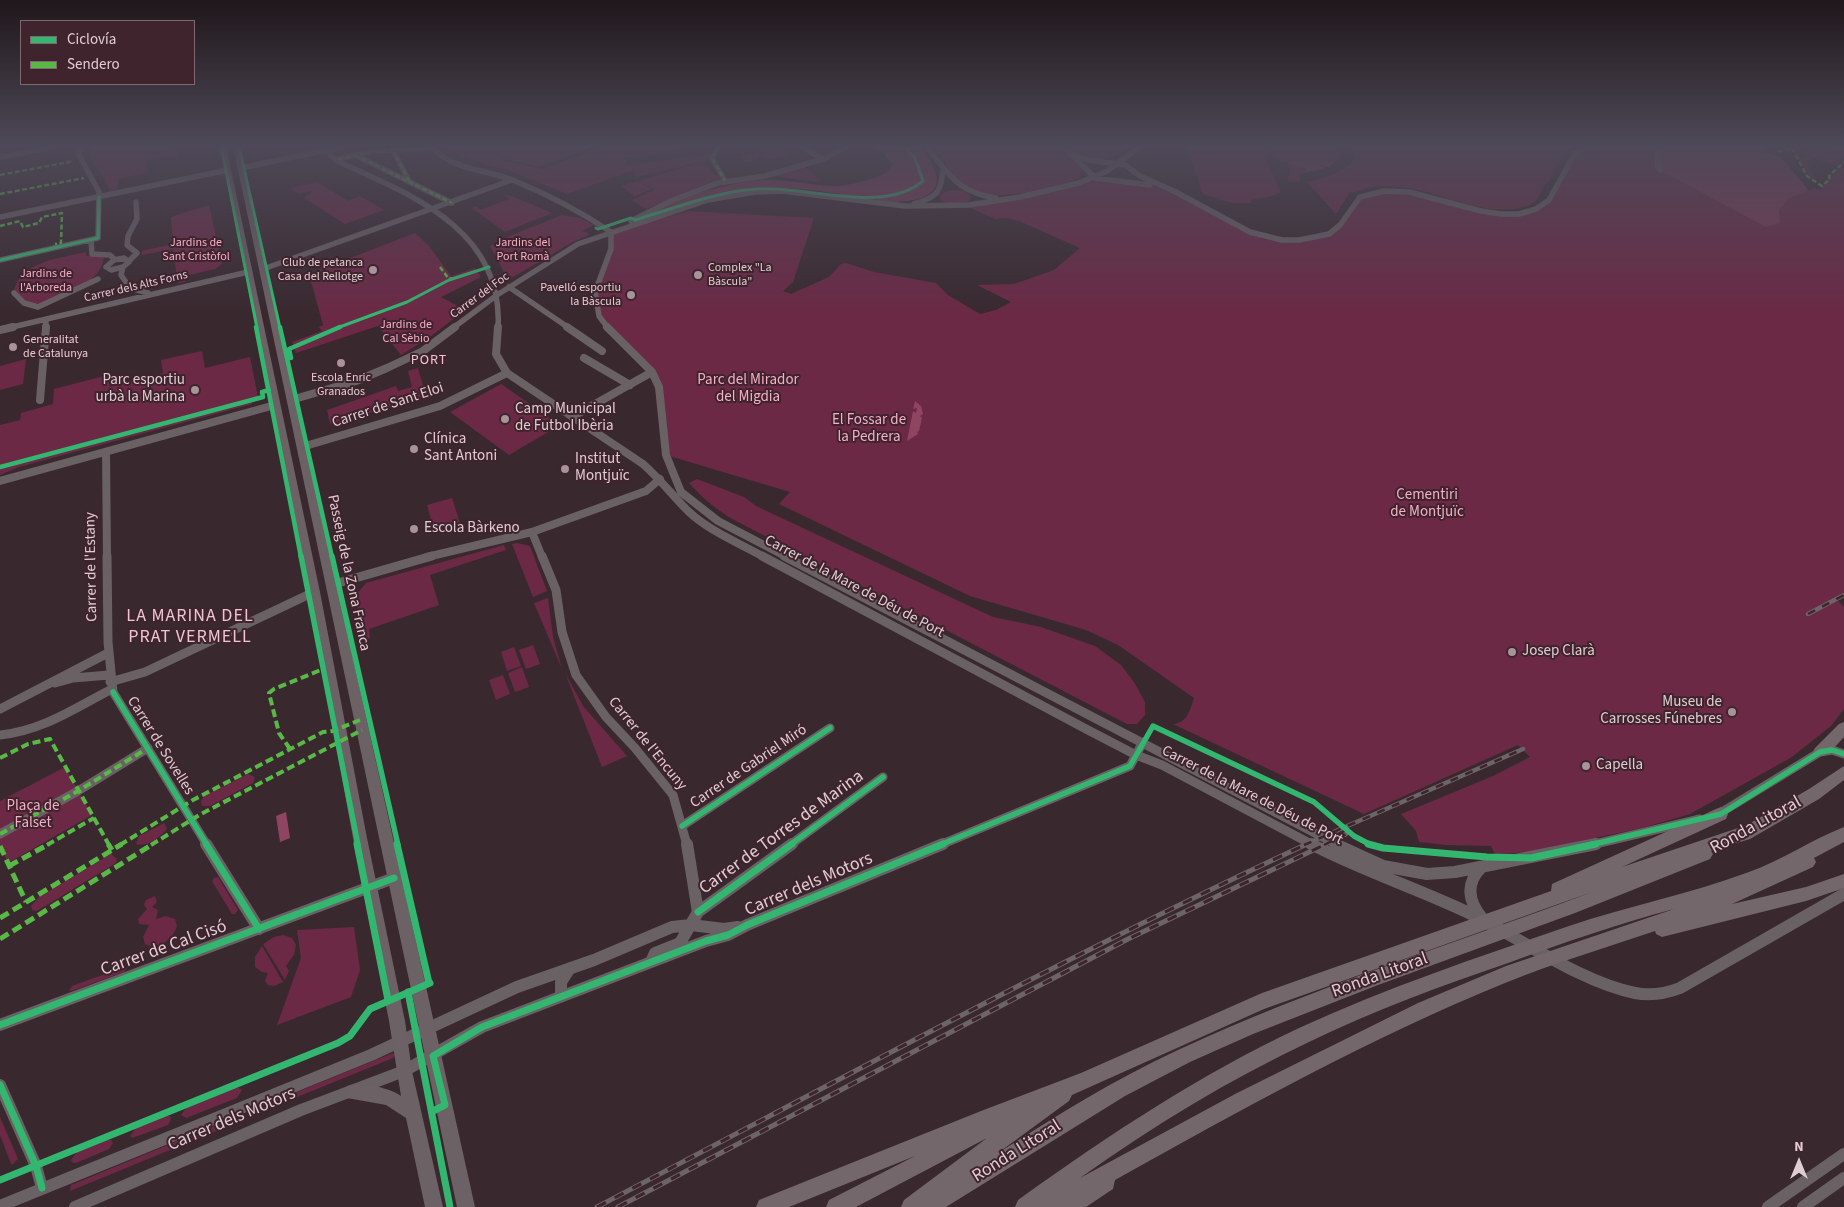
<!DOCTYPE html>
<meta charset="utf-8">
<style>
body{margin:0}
#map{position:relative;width:1844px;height:1207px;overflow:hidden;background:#39292f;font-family:"Source Sans 3",sans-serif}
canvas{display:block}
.legend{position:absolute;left:20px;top:20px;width:175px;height:65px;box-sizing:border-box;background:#3f232d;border:1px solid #7f676f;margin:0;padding:6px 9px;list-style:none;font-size:15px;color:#e0cdd2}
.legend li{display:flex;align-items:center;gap:10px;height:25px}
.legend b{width:25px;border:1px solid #7f676f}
.north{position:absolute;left:1774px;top:1137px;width:50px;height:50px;-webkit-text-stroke:4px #3f232d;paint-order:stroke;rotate:0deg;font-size:14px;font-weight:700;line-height:20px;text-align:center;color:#e0cdd2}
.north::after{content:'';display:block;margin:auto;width:18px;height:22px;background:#e0cdd2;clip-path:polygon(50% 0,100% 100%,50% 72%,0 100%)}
</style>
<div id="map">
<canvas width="1844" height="1207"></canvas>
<ul class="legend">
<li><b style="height:6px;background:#33b770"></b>Ciclovía</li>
<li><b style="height:6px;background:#58b947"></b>Sendero</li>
</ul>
<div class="north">N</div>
</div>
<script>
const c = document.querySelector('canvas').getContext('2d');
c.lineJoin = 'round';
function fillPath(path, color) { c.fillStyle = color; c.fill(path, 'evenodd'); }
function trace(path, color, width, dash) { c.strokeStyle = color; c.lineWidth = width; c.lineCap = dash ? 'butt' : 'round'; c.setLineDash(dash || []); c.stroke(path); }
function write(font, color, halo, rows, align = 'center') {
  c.font = font + ' "Source Sans 3",sans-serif'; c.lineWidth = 4; c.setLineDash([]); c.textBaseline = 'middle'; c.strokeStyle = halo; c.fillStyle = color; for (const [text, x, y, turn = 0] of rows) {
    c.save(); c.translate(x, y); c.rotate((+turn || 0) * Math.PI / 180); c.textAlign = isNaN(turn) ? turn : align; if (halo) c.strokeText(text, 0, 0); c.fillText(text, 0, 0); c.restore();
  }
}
const green = new Path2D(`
 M90 146H171L172 149 177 148 179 156 147 160V173L118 179V189L109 191C106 174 88 164 90 146Z
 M443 146H486V148L487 146H594L540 167 508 160 494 153 507 161 543 169 604 146H674L688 149 624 158 627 165 710 154V160L637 177 632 171 567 194 523 176 458 155Z
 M774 146 777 148 785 146 783 151 788 156 766 161 762 157 768 156 760 157 752 162H745L741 157Z
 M933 146H1059L1074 159 1082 170 1078 178 1074 180C1042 190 981 209 955 178 947 168 943 155 933 146Z
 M1066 146H1133C1109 162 1090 166 1066 146Z
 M1186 146H1264L1268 155H1264L1281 192 1269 197 1251 200V203H1232L1203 194Z
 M1268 146H1337L1341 158 1325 168 1299 174 1300 181 1289 182 1287 179 1290 171 1287 161 1274 160Z
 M1352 146H1574L1565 151 1548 182C1538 188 1544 202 1523 207 1482 218 1440 190 1399 187 1389 186 1379 186 1368 188 1362 189 1356 193 1350 192L1336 214 1307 182C1326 177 1342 174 1356 158Z
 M1589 146H1762L1766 148 1767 154 1781 157 1809 191 1813 188 1820 190C1828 181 1835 174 1844 165V592L1836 599 1844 607V709L1831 726 1792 757 1690 814 1642 828 1595 838 1527 852 1495 855 1491 846 1446 845 1419 842 1416 831 1401 814 1493 776 1530 757 1518 745 1364 814 1173 724C1187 723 1190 710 1194 698L1118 645 1086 630 970 596 779 504 790 492 666 455 661 401 652 372 599 316 595 292 611 249V232L689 211 814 218 793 282 783 291 791 294 829 277 841 264 846 263 874 272 936 283 948 295 980 314 996 310 1011 302 977 285 1014 284 1054 270 1080 248 1019 221 1006 218 995 219 964 205 1020 197 1095 178 1165 187 1236 225 1282 240 1329 234 1360 197 1397 191 1481 211 1509 214 1542 207 1575 153Z
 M1794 146H1798L1802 153 1831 146H1844V157L1837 166 1815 158 1807 161 1816 182 1806 172 1799 160 1809 156 1797 151Z
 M702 162 720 179 646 209 632 200 655 190 639 181Z
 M804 166 820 180 818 182 771 176Z
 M638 181 652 189 635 196 621 186Z
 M318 182 348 201 360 196 384 210 345 224 304 198 311 193V191L298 194 290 188Z
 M955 190 964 191 971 196 970 200 968 202C958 203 943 207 939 196L944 192Z
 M504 195 512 196 552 213 505 232 472 208 476 206 480 210 509 199Z
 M209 205 222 264 215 269 185 276V282L178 283 173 249 142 255V251L173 244 171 217Z
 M562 215 580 218 594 225 582 231 590 234 571 243 508 280 490 246 509 239 507 237Z
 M415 233 429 246 451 276 475 268 481 277 441 297 465 310 430 337 401 355 378 326 296 353 292 342 322 331 319 327 323 325 309 274Z
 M86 252V256H104C103 284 60 296 38 306L23 301 14 290C22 261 61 258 86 252Z
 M202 351 205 368 250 357 258 397 252 399V404L19 467 0 475V425L20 420 21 413 53 404 54 389 108 375 110 387 163 373 161 360Z
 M26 359 23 384 0 390V366Z
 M418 368 426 397 330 424 327 410 396 386 398 391 412 387 408 371Z
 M501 384 560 425 509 455 450 412Z
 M697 479 744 497 756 506 993 617 1041 627 1095 646 1121 665 1134 682 1145 702V715L1137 724H1127L736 521C718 511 703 499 689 483Z
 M452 498 460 523 434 531 427 505Z
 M517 543 530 546 547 591 533 597 512 544Z
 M504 545 506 550 430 575 439 605 369 629 370 638 364 640 355 596 366 583Z
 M548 598 553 637 562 669 534 603Z
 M533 645 540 664 526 669 519 650Z
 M514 647 521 666 507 671 501 652Z
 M522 667 529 687 515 692 508 673Z
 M565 673 583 706 627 756 602 767Z
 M503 675 510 694 496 700 489 680Z
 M65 767 92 815 8 863 0 846V801Z
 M248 774 255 777 253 783 210 806H202L201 802 204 796Z
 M164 823 167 829C161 836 147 848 136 844L139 836Z
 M111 854 117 859 116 863 37 911 32 910 31 906 39 897Z
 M218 877 238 910 235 914H232L212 881 214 878Z
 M155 896 157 902 152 907 158 910 156 919 166 916 175 919 177 926C173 939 158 951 145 944L143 937 149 925 139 924 138 919 147 909 144 905 146 900Z
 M354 927 360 970 351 997 277 1025 301 958 297 930Z
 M283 935 292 938 296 945 294 955 286 966 289 971 285 980 263 944 274 937Z
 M262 946 283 982 274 986 268 985 265 981 268 973 262 972 255 967V957Z
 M125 967 127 968 124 972 71 991 69 990 72 986Z
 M393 1053 395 1056 393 1058 253 1115V1110Z
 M237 1087 242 1090 237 1098 186 1118 181 1115 186 1108Z
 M243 1114V1120L70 1191 71 1185Z
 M166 1116H170L171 1119 168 1125 132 1138 130 1136 136 1128Z
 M0 1117 18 1159 13 1164H11L0 1135Z
 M108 1140H111L113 1143 109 1149 76 1163H73L71 1160 77 1152Z`);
const forest = new Path2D(`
 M870 146H920C950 183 939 201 893 202 850 197 807 186 763 188 721 190 683 204 643 218 672 198 729 182 764 180 787 179 810 185 833 186 844 187 876 179 885 173 888 171 891 167 893 165L884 154Z
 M1661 146H1762L1766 148 1767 154 1781 157 1809 191 1789 198 1779 210 1780 223 1766 227 1660 170Z
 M1292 161 1336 162 1328 167 1316 164 1324 169 1301 173 1306 171V167L1291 165 1289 162Z`);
const water = new Path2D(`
 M915 401 921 406 923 414 920 416 922 418 919 431 917 432 918 434 907 441 913 411 916 413 917 408 913 409Z
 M286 812 290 838 280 842 276 816Z`);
const minorFar3 = new Path2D(`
 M328 146 331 156 337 161C412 195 504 230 498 328
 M431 146C452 171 487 169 515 181 549 195 581 212 611 232
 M720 146 712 158 725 181
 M800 146 823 159
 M925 146C951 174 954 191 996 198
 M1063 146 1095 178 1150 185
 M1658 146V167L1660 170
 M393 150 409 181
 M355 155 452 203
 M1072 155 1087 160 1125 165 1140 176 1174 191 1250 232 1282 240H1299L1329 234 1340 225 1360 197 1384 191 1409 192 1481 211 1501 214H1519L1536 209 1549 200 1575 153 1589 146
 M0 157 59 146
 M338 159 375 151 432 148
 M241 168 346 146
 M914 204C937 197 941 193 943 169
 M0 217 228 170
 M631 221 673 200 718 183 765 176 823 159 849 146
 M91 240 92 254 110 255 115 260
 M124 258 129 262 123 267 111 270 106 267 114 260Z
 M0 260 98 238 99 192 79 155 81 146
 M129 261 137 253 127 245 128 236 137 219 136 202
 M123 267 121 275 130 288 148 293
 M263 269 512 180
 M509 287 569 328
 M14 293 24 303 38 307 98 279
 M8 328 248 272
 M45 328 46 321
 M453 328 497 295 578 244 708 200 754 192 782 191 905 206 969 205 1020 197 1079 183 1107 171 1141 146
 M608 328 599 316 595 292 611 249V232`);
const minorFar2 = new Path2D(`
 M498 327 496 354 507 373 643 464C660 479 673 496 688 511 709 531 739 543 764 557
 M567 327 602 351
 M607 327 652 372 659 387 666 455 681 492 718 521 787 557
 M0 330 13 327
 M584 358 630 385
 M40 400 46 327
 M291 400 356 381 387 368 423 351 455 327
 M572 417 652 372
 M302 447 440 406 507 373
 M106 452 107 557
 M0 481 275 405
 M532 532 542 557
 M427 557 532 532 646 491 660 479`);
const minorFar1 = new Path2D(`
 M107 556 108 642 113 692 207 845
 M542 556 556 590 562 632 576 675 606 717 635 748 673 795 687 845
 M762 556 1086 729 1136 755 1162 765 1313 845
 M784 556 1338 845
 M331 585 432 556
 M110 682 145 672 314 592
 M55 683 73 678 109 675
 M0 709 108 653
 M0 735C42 731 75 708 112 689
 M1717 815 1820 752 1832 750 1844 754
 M682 826 830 728
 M0 834 78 791 148 748
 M790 845 883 777
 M940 845 1130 766 1143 742
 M1591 845 1700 819`);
const minor = new Path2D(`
 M206 844 259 929
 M1311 844C1363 871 1419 889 1471 914 1522 939 1580 982 1635 993 1650 996 1667 993 1680 988L1844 894
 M1335 844 1383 866 1427 874 1455 872 1596 844
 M1482 867C1465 883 1468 901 1482 918
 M698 912 792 844
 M651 962 655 953 680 943 698 912 687 844
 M561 996V982L570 968
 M0 1025 394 878
 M0 1085 36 1166 42 1188
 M0 1206 371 1055 517 987 594 960 672 927 691 925 724 929 738 927
 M75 1207 301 1110 404 1071 482 1027 706 941 728 935 747 925 943 844
 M1768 1207 1844 1154
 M1803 1207 1844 1178`);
const major = new Path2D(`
 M220 146H226L320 592 367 838 405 1021 412 1071 443 1207H425L406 1118 386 1105 347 1098 345 1092 347 1086C360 1081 390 1088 401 1096L389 1021 353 838 308 592Z
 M233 146H239L475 1207H457Z`);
const highway = new Path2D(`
 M1844 722V737C1836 745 1827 760 1815 756L1813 752 1815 748 1839 724Z
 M1844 766V780L1819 799 1750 839 1711 851 1713 854 1710 859 1575 913 1378 985 1253 1034 1190 1062 1125 1096 946 1207H901L904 1200 987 1138 856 1207H826L829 1200 915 1156 789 1207H756L759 1200 981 1111 1081 1073 1262 993 1551 891 1552 884 1716 809 1721 807 1726 809 1728 814 1726 819 1622 867 1747 825 1809 789ZM1592 892C1454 944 1313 987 1178 1050 1115 1079 1056 1116 998 1153L1069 1101 1072 1095 1264 1009Z
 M1844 827V842L1814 858 1816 862 1813 867 1732 904 1806 887 1844 874V888L1806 901 1662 937 1656 934 1655 931C1605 948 1554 963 1505 983 1370 1038 1242 1109 1115 1180L1113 1189 1086 1207H1015L1018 1200C1107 1136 1199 1075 1299 1028 1386 988 1478 957 1569 926 1628 906 1690 894 1749 872 1782 860 1811 840 1844 827ZM1674 909 1506 966 1418 1003 1237 1093 1080 1178C1153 1126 1230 1079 1311 1041 1375 1010 1441 986 1508 963 1563 943 1617 924 1674 909Z`);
const railFar1 = new Path2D(`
 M1808 614 1844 595
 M1304 845 1523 749
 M1324 845 1346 834`);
const rail = new Path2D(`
 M597 1207C832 1084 1066 956 1307 844
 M618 1207 1128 939 1326 844`);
const quietFar2 = new Path2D(`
 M720 146 712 158 725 181
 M393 150 409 181
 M1778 152 1792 148 1807 176 1822 186 1830 179 1829 176 1844 162
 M355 155 452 203
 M338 159 375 151 432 148
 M0 175 74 161
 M0 194 84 178
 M0 226 20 221 23 227 39 223 42 217 62 213 61 243 55 244
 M440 267 448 278 453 279`);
const quietFar1 = new Path2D(`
 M290 749 279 733 269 693 274 689 323 669
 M0 758 28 744 50 739 109 845
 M0 834 78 791 148 748
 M47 845 94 818
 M120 845 193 800 323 732 333 731 360 720
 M151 845 201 814 362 730`);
const quiet = new Path2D(`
 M108 844 112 850
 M0 846 26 902
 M9 866 49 844
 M0 918 122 844
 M0 939 153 844`);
const cyclewayFar3 = new Path2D(`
 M221 146 257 328
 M239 146 280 328
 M596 228 598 229 631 218 635 220C675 208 715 192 756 189 807 185 882 215 923 181L915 158 903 146
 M0 260 98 238 99 197
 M337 328 407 302 449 280 489 267`);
const cyclewayFar2 = new Path2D(`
 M256 327 301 557
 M280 327 332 557
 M291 358 289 349 340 327
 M0 467 263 397 262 392 269 390`);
const cyclewayFar1 = new Path2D(`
 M301 556 358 845
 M332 556 398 845
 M113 692 207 845
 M682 826 830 728
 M790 845 883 777
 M940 845 1130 766 1153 726 1314 802 1354 836 1371 845
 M1590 845 1721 814 1820 752 1832 750 1844 754`);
const cycleway = new Path2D(`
 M206 844 259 929
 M357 844 388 1000
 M397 844 429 983
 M1368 844 1383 848 1487 857 1531 858 1596 844
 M698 912 792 844
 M408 992 450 1207
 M0 1025 394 878
 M0 1085 36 1166 42 1188
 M433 1111 445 1105 433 1056 482 1027 706 941 728 935 747 925 943 844
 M0 1180 338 1043 350 1036 370 1009 430 983`);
const markers = [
 [373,270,5,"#a69499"],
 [698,275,5,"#a69499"],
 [631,295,5,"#a69499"],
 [13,347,5,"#a69499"],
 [341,363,5,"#a69499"],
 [195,390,5,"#a69499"],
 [505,419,5,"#a69499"],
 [414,449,5,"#a69499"],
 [565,469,5,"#a69499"],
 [414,529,5,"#a69499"],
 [1512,652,5,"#a69499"],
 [1732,712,5,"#a69499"],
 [1586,766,5,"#a69499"]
];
const farParknames = [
 ["Jardins de",196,243],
 ["Sant Cristòfol",196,257],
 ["Jardins del",523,243],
 ["Port Romà",523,257],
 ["Jardins de",46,274],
 ["l'Arboreda",46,288],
 ["Jardins de",406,325],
 ["Cal Sèbio",406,339]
];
const farPoinames = [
 ["Club de petanca",363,263],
 ["Casa del Rellotge",363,277],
 ["Complex \"La",708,268,"left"],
 ["Bàscula\"",708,282,"left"],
 ["Pavelló esportiu",621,288],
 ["la Bàscula",621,302],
 ["Generalitat",23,340,"left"],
 ["de Catalunya",23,354,"left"],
 ["Escola Enric",341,378,"center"],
 ["Granados",341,392,"center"]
];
const farStreetnames = [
 ["Carrer dels Alts Forns",136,287,-13],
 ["Carrer del Foc",480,296,-36]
];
const farNeighbourhoodnames = [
 ["PORT",429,361]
];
const poiNames = [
 ["Parc esportiu",185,381,"right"],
 ["urbà la Marina",185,398,"right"],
 ["Camp Municipal",515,410],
 ["de Futbol Ibèria",515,427],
 ["Clínica",424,440],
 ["Sant Antoni",424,457],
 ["Institut",575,460],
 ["Montjuïc",575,477],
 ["Escola Bàrkeno",424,529],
 ["Josep Clarà",1522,652],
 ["Museu de",1722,703,"right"],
 ["Carrosses Fúnebres",1722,720,"right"],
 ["Capella",1596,766]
];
const parkNames = [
 ["Parc del Mirador",748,381],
 ["del Migdia",748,398],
 ["El Fossar de",869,421],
 ["la Pedrera",869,438],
 ["Cementiri",1427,496],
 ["de Montjuïc",1427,513],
 ["Plaça de",33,807],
 ["Falset",33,824]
];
const streetNames = [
 ["Carrer de Sant Eloi",388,406,-18],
 ["Carrer de l'Estany",92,567,-91],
 ["Passeig de la Zona Franca",348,573,78],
 ["Carrer de la Mare de Déu de Port",854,587,28],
 ["Carrer de l'Encuny",647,744,51],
 ["Carrer de Sovelles",160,746,58],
 ["Carrer de Gabriel Miró",749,767,-34],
 ["Carrer de la Mare de Déu de Port",1252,796,27]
];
const quarterNames = [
 ["LA MARINA DEL",190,617],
 ["PRAT VERMELL",190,638]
];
const nearStreetnames = [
 ["Ronda Litoral",1756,826,-29],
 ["Carrer de Torres de Marina",782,833,-36],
 ["Carrer dels Motors",809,885,-23],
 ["Carrer de Cal Cisó",164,949,-20],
 ["Ronda Litoral",1380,976,-20],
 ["Carrer dels Motors",232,1120,-23],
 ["Ronda Litoral",1017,1152,-32]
];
fillPath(green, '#6b2945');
fillPath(forest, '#7d3753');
fillPath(water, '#8f4462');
trace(minorFar3, '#696164', 5.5);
trace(minorFar2, '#696164', 8);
trace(minorFar1, '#696164', 9);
trace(minor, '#696164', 12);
fillPath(major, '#6c6165');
fillPath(highway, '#74676b');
trace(railFar1, '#6c6466', 4.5);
trace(rail, '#6c6466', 5);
trace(railFar1, '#3f232d', 2.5, [8]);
trace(rail, '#3f232d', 3, [10]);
trace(quietFar2, '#58b947', 2.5, [5, 2.5]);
trace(quietFar1, '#58b947', 4, [8, 4]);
trace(quiet, '#58b947', 5, [10, 5]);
trace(cyclewayFar3, '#33b770', 3);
trace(cyclewayFar2, '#33b770', 4.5);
trace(cyclewayFar1, '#33b770', 5.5);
trace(cycleway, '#33b770', 7);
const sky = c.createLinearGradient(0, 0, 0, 315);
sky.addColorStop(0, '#1f171a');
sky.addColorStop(0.46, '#4e4958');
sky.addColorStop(1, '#4e495800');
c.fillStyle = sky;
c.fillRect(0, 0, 1844, 315);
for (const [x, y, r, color] of markers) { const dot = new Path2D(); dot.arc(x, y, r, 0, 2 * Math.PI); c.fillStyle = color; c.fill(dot); trace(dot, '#3f232d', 2); }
write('12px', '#f5afc7', '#3f232d', farParknames);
write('12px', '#e0cdd2', '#3f232d', farPoinames, 'right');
write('12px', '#e0cdd2', '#3f232d', farStreetnames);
c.letterSpacing = '1px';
write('14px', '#ecc7d2', '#3f232d', farNeighbourhoodnames);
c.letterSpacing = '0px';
write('15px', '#e0cdd2', '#3f232d', poiNames, 'left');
write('15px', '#f5afc7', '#3f232d', parkNames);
write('15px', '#e0cdd2', '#3f232d', streetNames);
c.letterSpacing = '1px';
write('18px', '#ecc7d2', '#3f232d', quarterNames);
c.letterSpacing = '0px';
write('18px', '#e0cdd2', '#3f232d', nearStreetnames);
</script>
